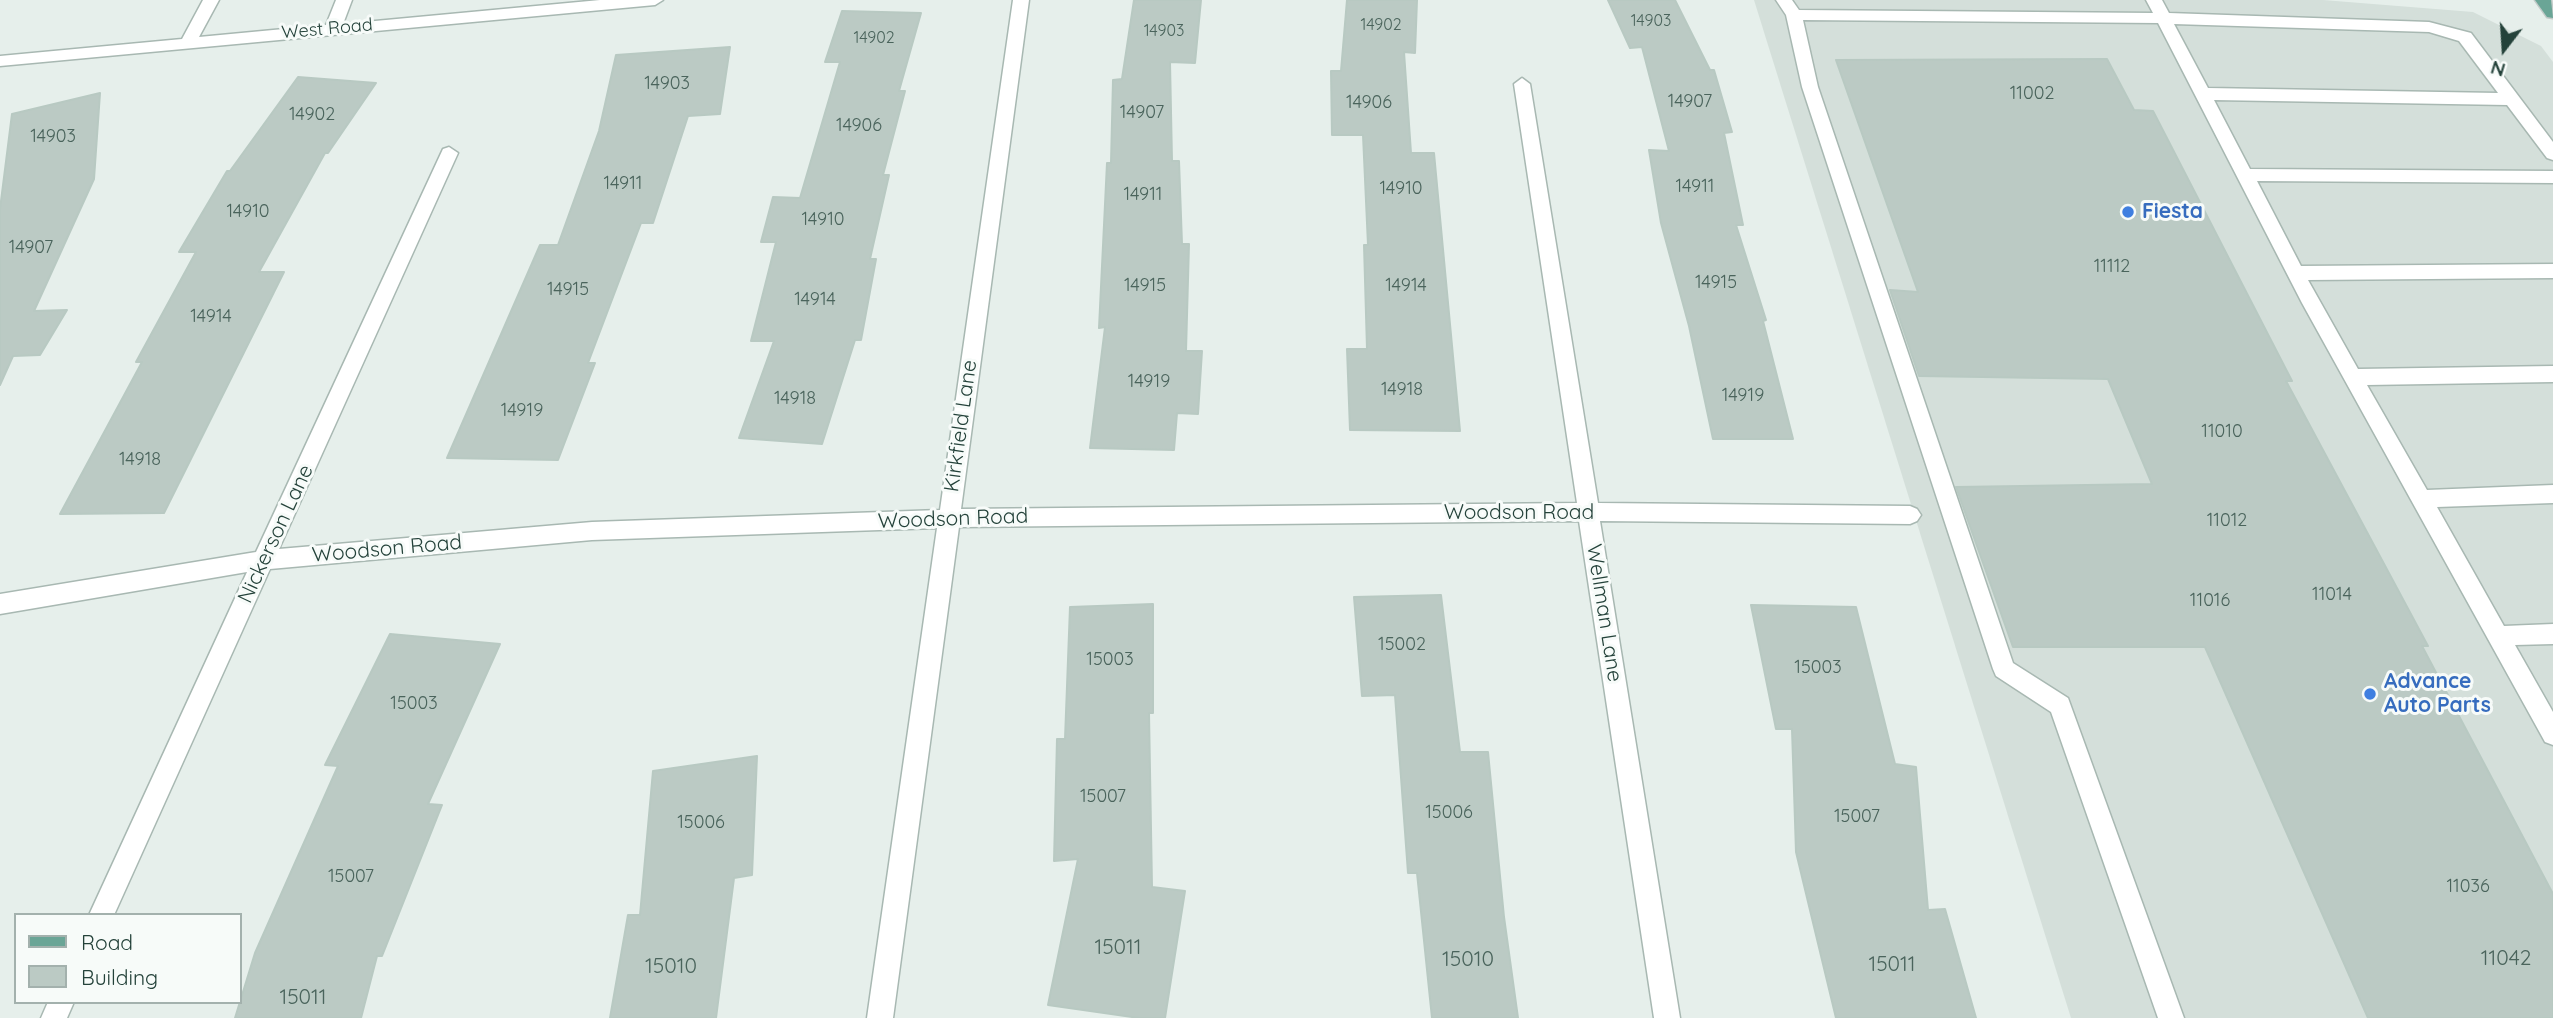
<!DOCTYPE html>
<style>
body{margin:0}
#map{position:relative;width:2553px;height:1018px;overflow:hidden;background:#e6efeb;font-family:Quicksand,sans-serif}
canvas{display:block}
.legend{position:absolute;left:14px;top:913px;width:228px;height:91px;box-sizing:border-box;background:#f7fbf9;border:2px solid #a3b1ad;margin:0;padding:9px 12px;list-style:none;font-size:21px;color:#24423a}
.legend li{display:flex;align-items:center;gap:14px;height:35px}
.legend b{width:35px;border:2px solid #a3b1ad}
.north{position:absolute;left:2469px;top:14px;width:70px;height:70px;-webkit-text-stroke:5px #f7fbf9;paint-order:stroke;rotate:197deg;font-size:19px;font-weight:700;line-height:28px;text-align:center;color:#24423a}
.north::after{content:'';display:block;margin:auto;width:24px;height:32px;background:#24423a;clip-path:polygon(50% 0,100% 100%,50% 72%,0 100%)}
</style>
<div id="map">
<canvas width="2553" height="1018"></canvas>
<ul class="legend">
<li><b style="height:9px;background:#6aa596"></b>Road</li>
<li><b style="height:19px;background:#bbcac4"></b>Building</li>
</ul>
<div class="north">N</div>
</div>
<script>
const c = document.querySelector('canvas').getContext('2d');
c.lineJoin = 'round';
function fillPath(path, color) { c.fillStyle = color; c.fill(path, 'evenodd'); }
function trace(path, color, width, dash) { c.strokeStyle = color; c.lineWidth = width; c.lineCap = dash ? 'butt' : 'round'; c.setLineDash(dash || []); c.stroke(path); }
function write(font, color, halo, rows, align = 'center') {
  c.font = font + ' Quicksand,sans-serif'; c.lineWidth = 6; c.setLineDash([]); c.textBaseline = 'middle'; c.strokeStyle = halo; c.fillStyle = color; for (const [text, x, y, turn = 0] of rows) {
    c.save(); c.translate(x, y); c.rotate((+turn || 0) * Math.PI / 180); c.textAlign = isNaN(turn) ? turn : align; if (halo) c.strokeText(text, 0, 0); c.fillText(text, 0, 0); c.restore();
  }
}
const built = new Path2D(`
 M1754 0H2323L2473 12 2541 46 2553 62V1018H2071Z`);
const building = new Path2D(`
 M1134 0H1201L1195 63 1170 62 1172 161H1179L1182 244H1189L1186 351H1202L1198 414 1177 413 1174 450 1090 448 1105 327 1099 328 1107 163H1111L1113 80 1122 79Z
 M1347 0H1417L1415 53 1404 52 1411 153H1434L1460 431 1350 430 1347 349H1367L1364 245H1368L1363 135H1332L1331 71H1341Z
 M1608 0H1675L1710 70H1714L1732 132 1724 133 1743 225H1736L1766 320 1763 321 1793 439H1713L1689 326 1661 223 1649 150 1669 151 1642 47 1630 48Z
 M842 11 921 13 899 91H905L883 175H889L870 259H876L861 340H855L822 444 739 438 774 341H751L776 242H761L773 197 800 198 840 62H825Z
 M730 47 720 114 688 116 653 223H641L588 363H595L558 460 447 458 540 245H558L599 131 616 55Z
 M2107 59 2134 110 2153 111 2292 381H2286L2428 646H2422L2553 894V1018H2368L2205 647H2013L1956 487 2152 484 2108 379 1919 376 1890 290 1918 292 1836 60Z
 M298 77 376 83 328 153H325L259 272H284L164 513 60 514 142 362H136L196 252H179L227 171H230Z
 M100 93 94 179 34 311 67 310 40 355 13 356 0 385V209L12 114Z
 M1441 595 1460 752H1488L1504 917 1518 1018H1432L1417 873H1408L1395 695 1362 696 1354 597Z
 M1153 604V713H1149L1152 887 1185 891 1165 1018H1139L1048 1005 1078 859 1054 861 1057 739H1065L1070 607Z
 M1751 605 1856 607 1895 764 1916 767 1928 910 1945 909 1976 1018H1836L1796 852 1792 729H1776Z
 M390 634 500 644 428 804 442 805 382 956H377L361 1018H235L255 953 338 766 325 765Z
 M757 756 752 875 734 878 716 1018H610L628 915H640L653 771Z`);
const minor = new Path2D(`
 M203 0H219L199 37 326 25 336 0H352L343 24 600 0H663L655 5 0 66V56L182 39Z
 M1013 0H1029L961 509 1577 503 1514 84 1522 78 1530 84 1598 503 1910 506 1917 509 1921 515 1917 521 1910 524 1600 521 1680 1018H1654L1579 521 959 527 893 1018H867L937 528 592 540 270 569 114 915H89L247 572 0 614V594L256 552 443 149 449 147 458 153 279 549 592 522 940 510Z
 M1776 0H1792L1799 10 2153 13 2146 0H2162L2169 13 2429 22 2471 33 2553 142V160L2547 158 2507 105 2214 100 2250 169 2553 171V183L2257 181 2301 266 2553 264V278L2308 280 2358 369 2553 366V382L2367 385 2427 490 2553 485V503L2437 507 2504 626 2553 624V644L2515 645 2553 712V745L2545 742 2302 303 2158 23 1803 20 1818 87 2013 663 2068 698 2184 1018H2158L2051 712 1996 676 1993 669 1802 87 1786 15ZM2174 24 2429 32 2459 41 2498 93 2208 88Z
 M48 1002H74L67 1018H41Z`);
const major = new Path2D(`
 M2535 0H2551L2553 18 2547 17Z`);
const markers = [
 [2128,212,7,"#3f7fe0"],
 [2370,694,7,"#3f7fe0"]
];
const farNumbernames = [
 ["14903",1651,21],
 ["14902",1381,25],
 ["14903",1164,31],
 ["14902",874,38]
];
const farStreetnames = [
 ["West Road",327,29,-5]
];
const numberNames = [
 ["14903",667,84],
 ["11002",2032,94],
 ["14907",1690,102],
 ["14906",1369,103],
 ["14907",1142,113],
 ["14902",312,115],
 ["14906",859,126],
 ["14903",53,137],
 ["14911",623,184],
 ["14911",1695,187],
 ["14910",1401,189],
 ["14911",1143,195],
 ["14910",248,212],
 ["14910",823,220],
 ["14907",31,248],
 ["11112",2112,267],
 ["14915",1716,283],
 ["14915",1145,286],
 ["14914",1406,286],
 ["14915",568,290],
 ["14914",815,300],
 ["14914",211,317],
 ["14919",1149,382],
 ["14918",1402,390],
 ["14919",1743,396],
 ["14918",795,399],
 ["14919",522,411],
 ["11010",2222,432],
 ["14918",140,460],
 ["11012",2227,521],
 ["11014",2332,595],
 ["11016",2210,601],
 ["15002",1402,645],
 ["15003",1110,660],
 ["15003",1818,668],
 ["15003",414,704],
 ["15007",1103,797],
 ["15006",1449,813],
 ["15007",1857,817],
 ["15006",701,823],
 ["15007",351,877],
 ["11036",2468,887]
];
const shopNames = [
 ["Fiesta",2142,212],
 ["Advance",2384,682],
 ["Auto Parts",2384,706]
];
const streetNames = [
 ["Kirkfield Lane",961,426,-82],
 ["Woodson Road",1519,513],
 ["Woodson Road",953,519,-2],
 ["Nickerson Lane",276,534,-65],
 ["Woodson Road",387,549,-5],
 ["Wellman Lane",1604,613,81]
];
const nearNumbernames = [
 ["15011",1118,948],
 ["11042",2506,959],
 ["15010",1468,960],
 ["15011",1892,965],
 ["15010",671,967],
 ["15011",303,998]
];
fillPath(built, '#d4dfda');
fillPath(building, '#bbcac4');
trace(building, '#b8c9c2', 2);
trace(minor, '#a8b8b2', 3);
trace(major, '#c2cac8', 3);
fillPath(minor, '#fff');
fillPath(major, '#6aa596');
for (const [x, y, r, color] of markers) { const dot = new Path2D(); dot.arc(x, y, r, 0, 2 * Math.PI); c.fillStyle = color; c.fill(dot); trace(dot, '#f7fbf9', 2.5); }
write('16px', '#4a645c', null, farNumbernames);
write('18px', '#24423a', '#f7fbf9', farStreetnames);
write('18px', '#4a645c', null, numberNames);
write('bold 21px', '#366cbe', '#f7fbf9', shopNames, 'left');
write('21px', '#24423a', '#f7fbf9', streetNames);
write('21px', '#4a645c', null, nearNumbernames);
</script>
